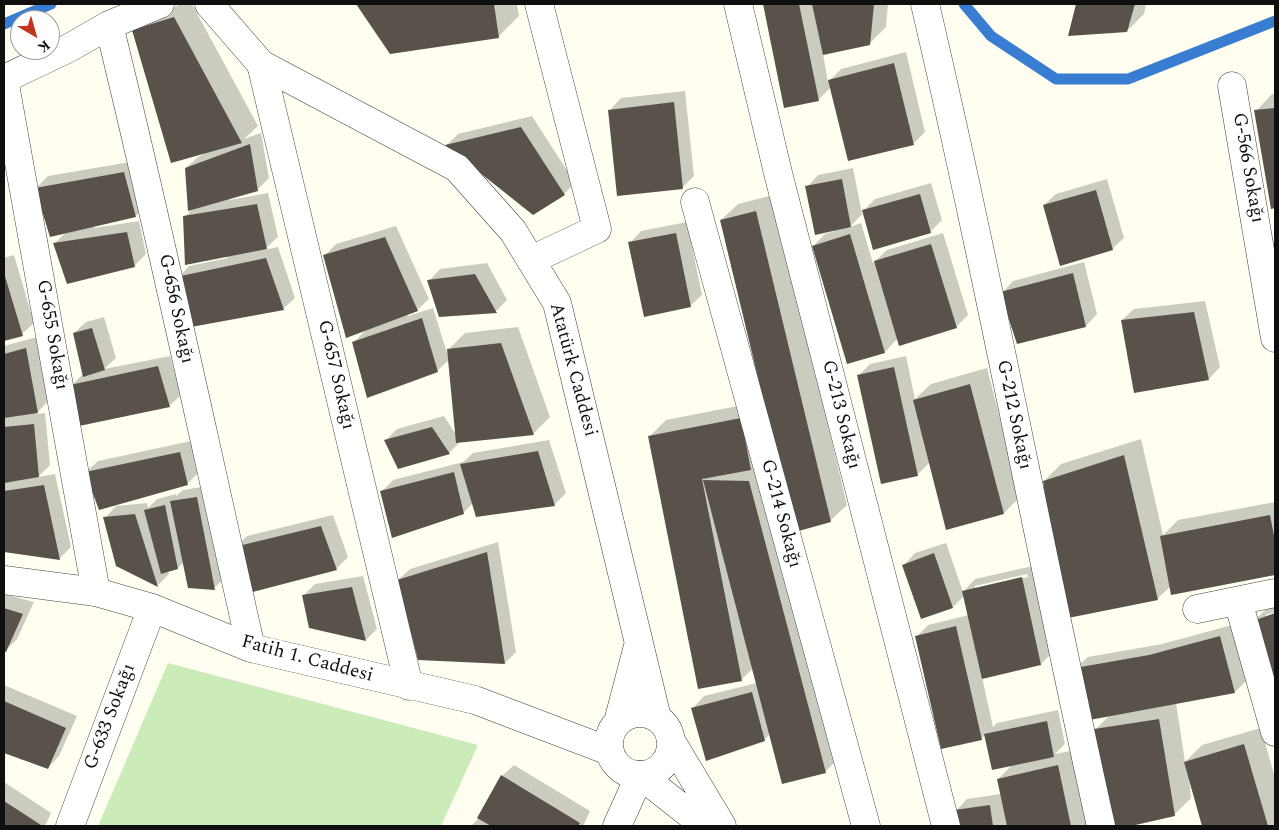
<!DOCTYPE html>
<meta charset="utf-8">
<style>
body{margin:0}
#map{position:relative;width:1279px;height:830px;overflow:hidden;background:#fffef1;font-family:Spectral,serif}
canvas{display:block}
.frame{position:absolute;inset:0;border:5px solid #0f0f0f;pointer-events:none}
.north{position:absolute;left:10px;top:10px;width:50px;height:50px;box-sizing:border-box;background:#fff;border:1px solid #9f9f9f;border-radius:50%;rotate:142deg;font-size:14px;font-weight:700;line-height:20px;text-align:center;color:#0f0f0f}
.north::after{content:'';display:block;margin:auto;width:18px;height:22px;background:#c33322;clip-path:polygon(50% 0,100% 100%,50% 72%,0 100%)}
</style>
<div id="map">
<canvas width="1279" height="830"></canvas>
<div class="frame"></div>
<div class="north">K</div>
</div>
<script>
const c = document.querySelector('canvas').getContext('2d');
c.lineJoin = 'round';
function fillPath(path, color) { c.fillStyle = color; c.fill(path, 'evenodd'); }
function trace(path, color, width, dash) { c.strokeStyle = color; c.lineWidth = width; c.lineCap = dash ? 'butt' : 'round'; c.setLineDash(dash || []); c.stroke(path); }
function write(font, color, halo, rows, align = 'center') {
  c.font = font + ' Spectral,serif'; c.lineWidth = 5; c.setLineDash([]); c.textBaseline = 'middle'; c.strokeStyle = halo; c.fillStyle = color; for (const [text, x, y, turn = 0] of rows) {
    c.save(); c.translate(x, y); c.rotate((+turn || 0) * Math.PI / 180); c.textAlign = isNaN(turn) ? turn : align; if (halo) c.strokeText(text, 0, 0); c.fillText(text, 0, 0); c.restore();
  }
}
const green = new Path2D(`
 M168 663 478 745 441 826H98Z`);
const shadow = new Path2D(`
 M183 4H192L258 126 244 139 261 133 269 178 257 190 230 198V200L268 193 278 237 264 250 278 247 295 298 283 309 178 278 189 266 228 258 185 217 193 208 186 168 198 157 204 154 133 31 150 14Z
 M357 4H517L519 16 498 37 391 53Z
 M765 4H888L886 27 869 44 823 54 828 82 841 69 906 52 925 132 914 143 831 87 818 100Z
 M1077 4H1146L1144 14 1127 31 1069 34Z
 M685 91 694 176 682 188 610 110 621 98Z
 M1272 94H1275V207H1272L1256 111Z
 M532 116 575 183 564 194 447 145 458 134Z
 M136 161 147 204 136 216 94 226V228L139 221 146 254 134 266 55 243 66 232 36 188 48 176Z
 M853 168 862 214 850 227 861 223 873 263 887 250 943 233 968 315 956 327 898 338 885 352 848 363 813 246 825 234 835 231 807 187 818 175Z
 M1107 179 1124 238 1112 249 1044 205 1056 194Z
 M931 183 942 220 930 232 864 210 875 199Z
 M773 195 847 505 830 521 721 220 738 204Z
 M687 222 702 295 690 306 630 243 641 231Z
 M396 226 429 299 417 310 407 314 408 316 433 308 448 356 449 349 465 333 518 327 550 417 533 434 461 441 449 453 399 468 386 440 397 429 444 416 457 436 450 359 437 371 354 342 367 329 325 255 336 244Z
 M14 255 34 323 22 334 4 340V258Z
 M1084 262 1097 314 1086 326 1002 293 1013 281Z
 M487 263 507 300 496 311 429 281 440 269Z
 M1205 301 1220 367 1209 379 1122 320 1134 309Z
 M104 317 116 358 104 369 170 356 181 395 169 406 72 385 83 374 74 333 86 322Z
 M37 337 49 400 36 414 45 413 50 465 38 477 55 474 71 547 59 559 4 551V346Z
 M906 356 915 399 931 384 987 368 1020 497 1004 513 930 462 917 475 859 375 870 364Z
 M758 402 842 755 825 772 770 734 764 740 693 708 704 696 757 683 753 668 741 680 649 437 666 420Z
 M1141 439 1163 535 1178 520 1275 502V574L1172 594 1171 586 1157 599 1044 481 1061 464Z
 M549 440 566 493 554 505 473 503 463 513 381 492 393 480 463 462 473 453Z
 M191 441 199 472 187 484 86 472 98 461Z
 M208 486 226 577 214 588 184 562 178 568 168 571 169 574 158 585 117 566 105 518 116 506 147 503 148 508 157 499 176 494V496L183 490Z
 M333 515 348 557 336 569 235 548 247 536Z
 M498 542 516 652 505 663 398 580 410 569Z
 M946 543 963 592 975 579 1033 566 1052 653 1041 664 982 677 993 727 997 723 1058 710 1065 744 1055 754 1075 750 1091 826H958L956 811 967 799 1001 794 998 779 1013 764 986 734 982 738 942 748 917 636 928 625 969 615 965 595 953 607 922 617 904 565 915 553ZM1027 574 1028 577 975 589V586Z
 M363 576 377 629 366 640 304 595 315 584Z
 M4 594 34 602 17 639 6 650 4 656Z
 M1275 606V612L1266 615V618L1275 615V686L1254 621 1266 609Z
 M1232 625 1246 681 1235 692 1176 703 1185 762 1202 745 1261 728 1275 778V826H1204L1189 776 1191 798 1174 815 1126 826H1111L1095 730 1110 715 1076 668 1088 657 1162 644Z
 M4 685 77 716 59 756 48 768 4 752Z
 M514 765 590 811 583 826H471L479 818 502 776Z
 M4 782 51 813 45 826H4Z`);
const stream = new Path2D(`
 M964 4 991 36 1056 79H1128L1275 21
 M4 24 51 4`);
const building = new Path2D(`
 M356 4H494L499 38 390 54Z
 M763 4H799L819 101 784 108Z
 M812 4H874L870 45 823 55Z
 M1076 4H1135L1127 32 1068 36Z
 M174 17 242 143 171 163 132 30Z
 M894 63 914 145 848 161 828 80Z
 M674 102 683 189 617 196 608 110Z
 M1275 108V208L1271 209 1254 110Z
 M521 127 565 195 533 215 445 145Z
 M250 144 258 191 188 211 185 168Z
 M124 172 136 217 50 237 35 188Z
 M842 179 851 227 815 235 805 186Z
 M1096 190 1113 250 1060 266 1043 205Z
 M920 194 931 233 873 250 862 210Z
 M257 204 267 249 185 265 183 216Z
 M756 211 831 522 795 532 720 220Z
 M127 232 135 267 67 284 53 243Z
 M676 233 691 307 644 317 628 242Z
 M850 234 885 353 847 364 812 246Z
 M385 237 418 311 346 338 323 255Z
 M931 244 957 328 899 346 874 261Z
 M266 258 284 310 191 327 176 277Z
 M4 273 23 336 4 341Z
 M1073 273 1086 327 1017 344 1000 292Z
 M475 274 497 313 439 317 427 280Z
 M1194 312 1209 380 1134 393 1121 320Z
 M422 318 438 372 367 398 352 342Z
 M92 328 105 370 83 377 73 333Z
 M501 343 534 435 456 443 447 349Z
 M26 348 38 413 4 418V354Z
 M158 366 170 407 79 426 70 385Z
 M894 367 918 476 881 484 857 375Z
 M970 384 1004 514 946 530 913 400Z
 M741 418 751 470 702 479 742 681 698 689 648 436Z
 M34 424 39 477 4 483V427Z
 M432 427 450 454 398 469 384 440Z
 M538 451 555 506 476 517 460 464Z
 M180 452 188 485 99 510 85 472Z
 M1124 455 1158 600 1063 619 1043 481Z
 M454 472 464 514 392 538 380 491Z
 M703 480 749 481 826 773 782 784Z
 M44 485 60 560 4 552V491Z
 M197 497 215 590 188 588 170 501Z
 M165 505 178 569 161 574 144 510Z
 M135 514 158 587 116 566 103 517Z
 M1270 515 1275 541V575L1171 595 1160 536Z
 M321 526 337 570 245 594 234 547Z
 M487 552 505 664 418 660 397 580Z
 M934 553 953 608 921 619 902 565Z
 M1022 577 1041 665 982 679 962 591Z
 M352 587 366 641 309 628 302 595Z
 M4 608 23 614 6 652 4 651Z
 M1275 613V689L1253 621Z
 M956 626 982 740 941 749 915 636Z
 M1220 636 1235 693 1084 721 1075 668 1149 655Z
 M752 692 765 741 706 761 691 708Z
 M4 701 66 728 48 769 4 753Z
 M1159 719 1175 816 1131 826H1109L1094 729Z
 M1047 721 1054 757 992 770 984 734Z
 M1244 744 1268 826H1202L1184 762Z
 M1058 765 1071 826H1007L997 779Z
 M501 775 580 823 578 826H491L477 818Z
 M4 801 41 825 40 826H4Z
 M990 805 993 826H957L954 810Z`);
const minor = new Path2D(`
 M160 4 109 25C160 232 204 440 251 648
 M738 4 778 173 946 826
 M925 4C989 277 1040 553 1101 826
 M261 64 409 686
 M1232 86 1275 338
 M695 202 866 826
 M531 260 597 229 539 4
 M96 592 4 79 69 48 109 25
 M1238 601 1275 732
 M1197 609 1275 593
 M70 826 152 608
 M617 826 640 775`);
const tertiary = new Path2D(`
 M209 4 261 64 457 168 513 231 557 303 657 718
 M4 580 96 592 152 608 251 648 475 700 609 751
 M609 744a31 31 0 1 1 62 0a31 31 0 1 1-62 0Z
 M618 722 638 646
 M671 741 722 826
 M640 775 705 826`);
const streetNames = [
 ["G-566 Sokağı",1247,168,80],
 ["G-656 Sokağı",175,309,78],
 ["G-655 Sokağı",51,335,80],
 ["Atatürk Caddesi",572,370,75],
 ["G-657 Sokağı",335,375,77],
 ["G-213 Sokağı",840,415,76],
 ["G-212 Sokağı",1013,415,78],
 ["G-214 Sokağı",780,514,75],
 ["Fatih 1. Caddesi",307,660,15],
 ["G-633 Sokağı",111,717,-69]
];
fillPath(green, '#cbebb9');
fillPath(shadow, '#0003');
trace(stream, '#387dd1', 11);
fillPath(building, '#58524b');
trace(minor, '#424242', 29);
trace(tertiary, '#424242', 29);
trace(minor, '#fff', 28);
trace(tertiary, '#fff', 28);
write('19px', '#0f0f0f', '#fff', streetNames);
</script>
